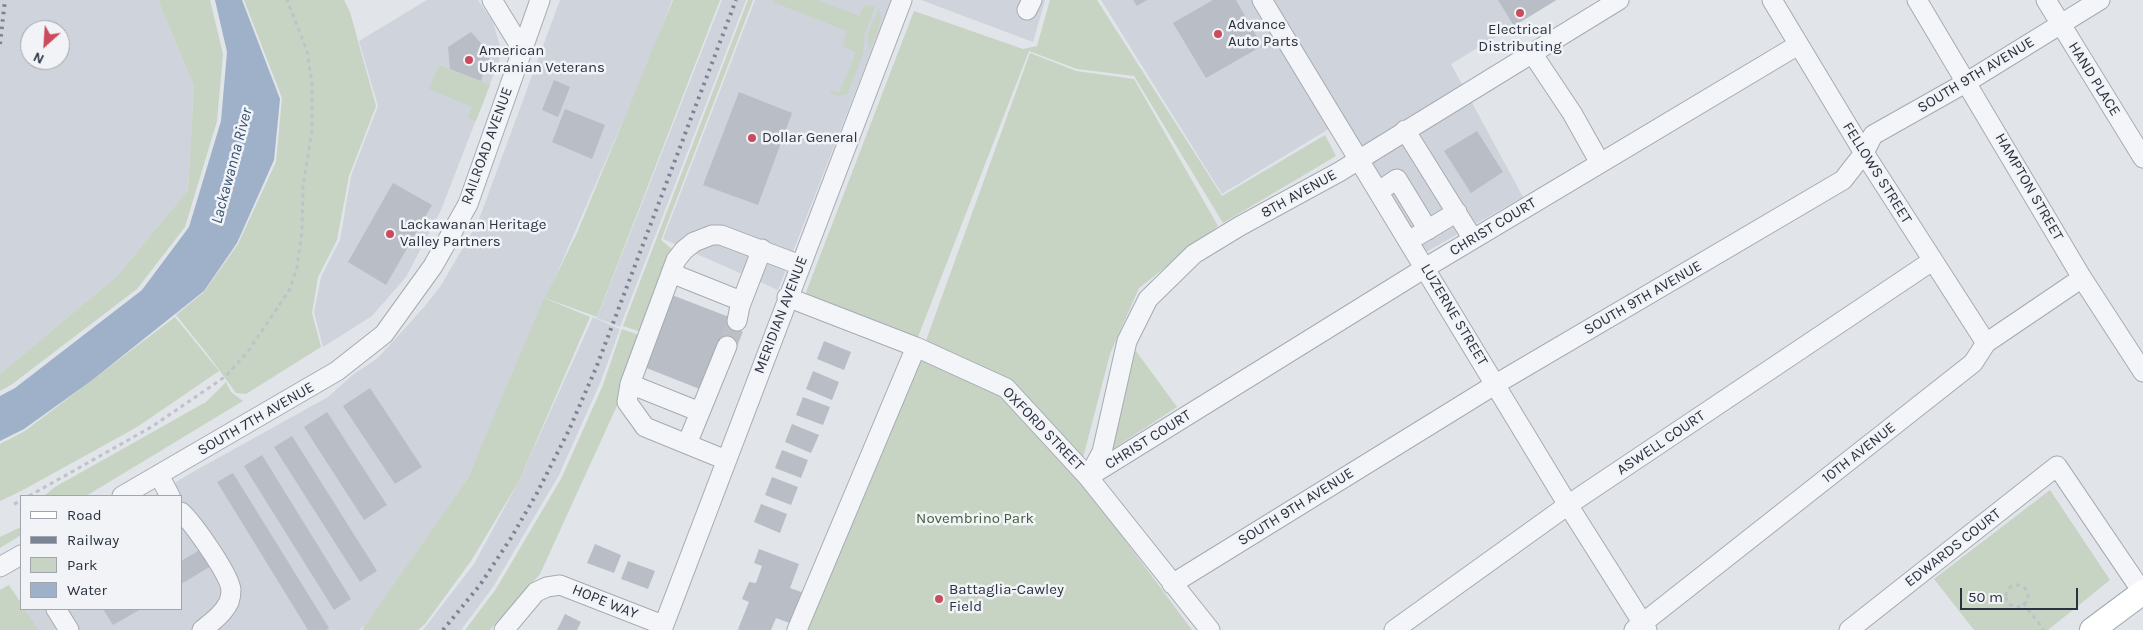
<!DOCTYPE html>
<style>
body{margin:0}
#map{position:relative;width:2143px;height:630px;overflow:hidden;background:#e1e4e9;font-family:Karla,sans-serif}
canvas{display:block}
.legend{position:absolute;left:20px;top:495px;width:162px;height:115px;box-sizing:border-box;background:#f1f3f7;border:1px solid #a1a6ae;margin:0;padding:6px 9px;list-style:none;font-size:15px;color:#2a3241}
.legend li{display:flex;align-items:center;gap:10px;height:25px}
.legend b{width:25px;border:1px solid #a1a6ae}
.north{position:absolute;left:20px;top:20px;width:50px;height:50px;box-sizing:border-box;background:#f1f3f7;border:1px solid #a1a6ae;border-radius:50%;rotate:206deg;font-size:14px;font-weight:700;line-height:20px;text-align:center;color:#2a3241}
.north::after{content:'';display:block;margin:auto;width:18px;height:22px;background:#ca4b5c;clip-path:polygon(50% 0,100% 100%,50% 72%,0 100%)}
.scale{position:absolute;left:1960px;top:588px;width:118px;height:22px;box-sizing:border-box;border:2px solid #2a3241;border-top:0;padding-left:6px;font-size:15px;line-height:18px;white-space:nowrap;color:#2a3241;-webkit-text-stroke:4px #f1f3f7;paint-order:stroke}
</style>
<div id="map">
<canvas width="2143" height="630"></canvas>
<ul class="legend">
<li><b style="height:6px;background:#fff"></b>Road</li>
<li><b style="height:6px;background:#7b8493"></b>Railway</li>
<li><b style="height:14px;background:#c7d3c3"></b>Park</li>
<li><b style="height:14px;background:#9eb1c8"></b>Water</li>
</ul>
<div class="north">N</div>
<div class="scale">50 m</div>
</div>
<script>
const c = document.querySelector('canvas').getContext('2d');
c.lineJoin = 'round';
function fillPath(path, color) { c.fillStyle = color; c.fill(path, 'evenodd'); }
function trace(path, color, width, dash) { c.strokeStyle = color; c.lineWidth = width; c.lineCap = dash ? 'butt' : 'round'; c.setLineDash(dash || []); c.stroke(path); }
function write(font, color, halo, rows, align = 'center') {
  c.font = font + ' Karla,sans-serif'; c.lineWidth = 5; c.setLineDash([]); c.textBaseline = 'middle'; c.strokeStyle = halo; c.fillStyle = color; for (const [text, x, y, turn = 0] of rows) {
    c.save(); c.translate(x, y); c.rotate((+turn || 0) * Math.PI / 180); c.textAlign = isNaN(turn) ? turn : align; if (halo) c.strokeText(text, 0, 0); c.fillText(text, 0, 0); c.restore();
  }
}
const built = new Path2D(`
 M0 0H158L194 86 188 190 117 276 0 374ZM30 30H60V60H30Z
 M427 0H478L493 22 502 53 441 210 406 277 372 316 323 347 314 312 321 277 340 240 351 176 378 106 359 41Z
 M560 0H672L649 61 468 478 366 625 359 630H39L25 609H181V496H154L191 473 328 397 354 374 378 358 424 307 440 287 478 222Z
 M722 0H746L620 327 597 318Z
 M755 0H891L778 290 663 239Z
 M921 0H1045L1033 42Z
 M1101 0H1557L1451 64 1523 197 1426 252 1345 119 1222 194Z
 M593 317 620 329 600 383 559 475 493 587 461 630H423L474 564 519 481Z`);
const green = new Path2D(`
 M158 0H210L223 54 217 121 185 227 137 289 11 385 0 391V374L117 276 188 190 194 86Z
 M244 0H344L350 12 376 106 349 176 337 240 318 277 312 313 321 347 246 394 236 393 205 351 176 315 204 292 238 244 276 162 282 98Z
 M673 0H720L597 317 545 298 577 233Z
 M748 0H753L661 240 672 249 663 304 650 335 623 326Z
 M774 0H817L859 16 865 5 875 7 865 33 863 54 847 94 838 96 830 93 831 91 839 93 856 52 845 47 843 44 847 31 773 2Z
 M1050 0H1097L1222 196 1325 135 1336 156 1223 223 1134 76 1077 69 1029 51 918 337 805 295 914 11 1023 49 1037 46Z
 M879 8C885 21 874 38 869 51L868 34Z
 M1030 53 1076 71 1134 79 1218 226 1139 288 1110 354 1078 477 1192 630H807L919 360Z
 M439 65 490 85 476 121 468 118 472 107 429 89Z
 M544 298 590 317 519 481 471 561 425 624 418 630H362L468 478Z
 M175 317 219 371 137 427 23 490 0 501V444L25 431Z
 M622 329 648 338 540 574 490 630H465L496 589 562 477 603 385Z
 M1136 351 1177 407 1108 452 1133 353Z
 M226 382 231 392 243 401 86 496H44L55 487 206 402Z
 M2050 490 2110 580 2048 630H1974L1934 579Z
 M21 527V535L0 548V537Z
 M9 585 21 603V609H25L39 630H0V590Z`);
const water = new Path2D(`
 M215 0H242L280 99 274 160 237 243 204 291 91 381 24 429 0 441V396L15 388 142 290 189 227 221 121 227 52Z`);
const building = new Path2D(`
 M1133 0H1147L1137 6Z
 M1213 0H1236L1262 46 1206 78 1173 23Z
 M1498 0H1556L1514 26Z
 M471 32 491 54 487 66 493 68 490 75 484 72 481 81 450 69 448 47Z
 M554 80 570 87 558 117 542 110Z
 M739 92 792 113 758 205 703 185Z
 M565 109 605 125 592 159 552 142Z
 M1477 131 1503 172 1471 193 1444 151Z
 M393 183 432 205 386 285 348 262Z
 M672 295 729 317 727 321 743 327 736 347 702 390 644 367Z
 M824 341 851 352 844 370 817 359Z
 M813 371 839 382 832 400 806 389Z
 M370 388 422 467 395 484 343 406Z
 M803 397 830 407 823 425 796 415Z
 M327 412 387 505 364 520 304 427Z
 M792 424 819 435 811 453 785 442Z
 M292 436 377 571 360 582 274 447Z
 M782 450 808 460 801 478 775 468Z
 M262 455 351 599 334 610 244 466Z
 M233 473 329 628 326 630H308L217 482Z
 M772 477 798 487 791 505 765 495Z
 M761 504 787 514 780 533 754 522Z
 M595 544 621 555 614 573 587 563Z
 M203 548 213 565 181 584V561Z
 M759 549 799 564 790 588 804 593 792 624 776 618 771 630H740L738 629 749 602 742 599 749 582 756 583 762 566 754 563Z
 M628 561 655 571 648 589 621 579Z
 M103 609H141L113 625Z
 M565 614 581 622 577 630H557Z`);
const minorTunnel = new Path2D(`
 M727 346 737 321`);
const path = new Path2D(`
 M29 496 153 426 226 376 249 350 290 289 297 267 302 232 303 186 312 130V83L307 51 287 0
 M14 504 21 501
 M2006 596a11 11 0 1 1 22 0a11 11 0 1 1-22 0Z
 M2023 603 2044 630`);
const minor = new Path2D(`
 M492 0 522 49
 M1262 0 1568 505 1647 630
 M1772 0 1864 153 1986 343
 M1917 0 2082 278 2143 372
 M2046 0 2143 158
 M1027 10 1032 0
 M1532 53 1572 113 1600 163
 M1405 130 1473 239
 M1379 191 1397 179 1428 230
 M1417 236 1457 212
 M671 273 741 301
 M787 297 916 347 1006 388 1088 477 1210 630
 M737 321 740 306 762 249
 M630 384 700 412
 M687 444 727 346
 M726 460 645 427 627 402 630 384 676 260 684 250 694 242 712 235H721L800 265
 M159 475 170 496
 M1089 476 1102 452 1127 341 1148 299 1194 254 1240 226 1339 172 1619 0
 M1088 477 1425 268 1798 45
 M122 496 337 371 384 334 433 266 468 204 540 0
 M181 512C193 523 230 575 231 590 231 593 230 599 229 602 223 614 212 622 202 630
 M0 567 21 555
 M1172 584 1496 384 1843 180 1864 153 1873 135 1967 82 2100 0
 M56 609 69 630
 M504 630 536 592 547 587 560 585 663 625
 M662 630 902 0
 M797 630 916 347
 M1394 630 1568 505 1932 261
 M1634 630 1973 363 1986 343 2082 278
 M1849 630 2057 466 2143 593`);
const major = new Path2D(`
 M2092 630 2143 592`);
const rail = new Path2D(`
 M0 44 5 0
 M443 630 480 585 511 538 537 493 569 430 596 368 736 0`);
const markers = [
 [1520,13,5,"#ca4b5c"],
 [1218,34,5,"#ca4b5c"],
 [469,60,5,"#ca4b5c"],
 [752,138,5,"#ca4b5c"],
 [390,234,5,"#ca4b5c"],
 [939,599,5,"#ca4b5c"]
];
const poiNames = [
 ["Advance",1228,25],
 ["Auto Parts",1228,42],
 ["Electrical",1520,30,"center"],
 ["Distributing",1520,47,"center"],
 ["American",479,51],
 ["Ukranian Veterans",479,68],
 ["Dollar General",762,138],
 ["Lackawanan Heritage",400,225],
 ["Valley Partners",400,242],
 ["Battaglia-Cawley",949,590],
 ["Field",949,607]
];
const streetNames = [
 ["SOUTH 9TH AVENUE",1976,75,-31],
 ["HAND PLACE",2094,79,58],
 ["RAILROAD AVENUE",487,146,-70],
 ["FELLOWS STREET",1877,173,58],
 ["HAMPTON STREET",2029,187,60],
 ["8TH AVENUE",1299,194,-29],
 ["CHRIST COURT",1493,227,-31],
 ["SOUTH 9TH AVENUE",1643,298,-30],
 ["MERIDIAN AVENUE",781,315,-69],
 ["LUZERNE STREET",1454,315,59],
 ["SOUTH 7TH AVENUE",256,419,-30],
 ["OXFORD STREET",1043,429,46],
 ["CHRIST COURT",1148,440,-32],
 ["ASWELL COURT",1661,443,-34],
 ["10TH AVENUE",1859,453,-38],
 ["SOUTH 9TH AVENUE",1296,507,-32],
 ["EDWARDS COURT",1953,548,-38],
 ["HOPE WAY",605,602,22]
];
const parkNames = [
 ["Novembrino Park",975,519]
];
const waterNames = [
 ["Lackawanna River",232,166,-75]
];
fillPath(built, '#cfd3db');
fillPath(green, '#c7d3c3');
fillPath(water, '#9eb1c8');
fillPath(building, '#b9bdc6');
trace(minorTunnel, '#bcc0c7', 19, [19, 9]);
trace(minor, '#a6abb3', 21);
trace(major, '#a1a9b5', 26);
trace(path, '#bfc2c8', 3, [4, 4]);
trace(minor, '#f4f5f8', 19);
trace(major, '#fff', 24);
trace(rail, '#7b8493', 4, [2.5, 5]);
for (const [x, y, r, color] of markers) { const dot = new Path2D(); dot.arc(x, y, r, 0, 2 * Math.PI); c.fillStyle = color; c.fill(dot); trace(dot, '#f1f3f7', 2); }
write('15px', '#2a3241', '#f1f3f7', poiNames, 'left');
write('15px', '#2a3241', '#f1f3f7', streetNames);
write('15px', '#3e5c38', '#f1f3f7', parkNames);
write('italic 16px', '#355073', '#f1f3f7', waterNames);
</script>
